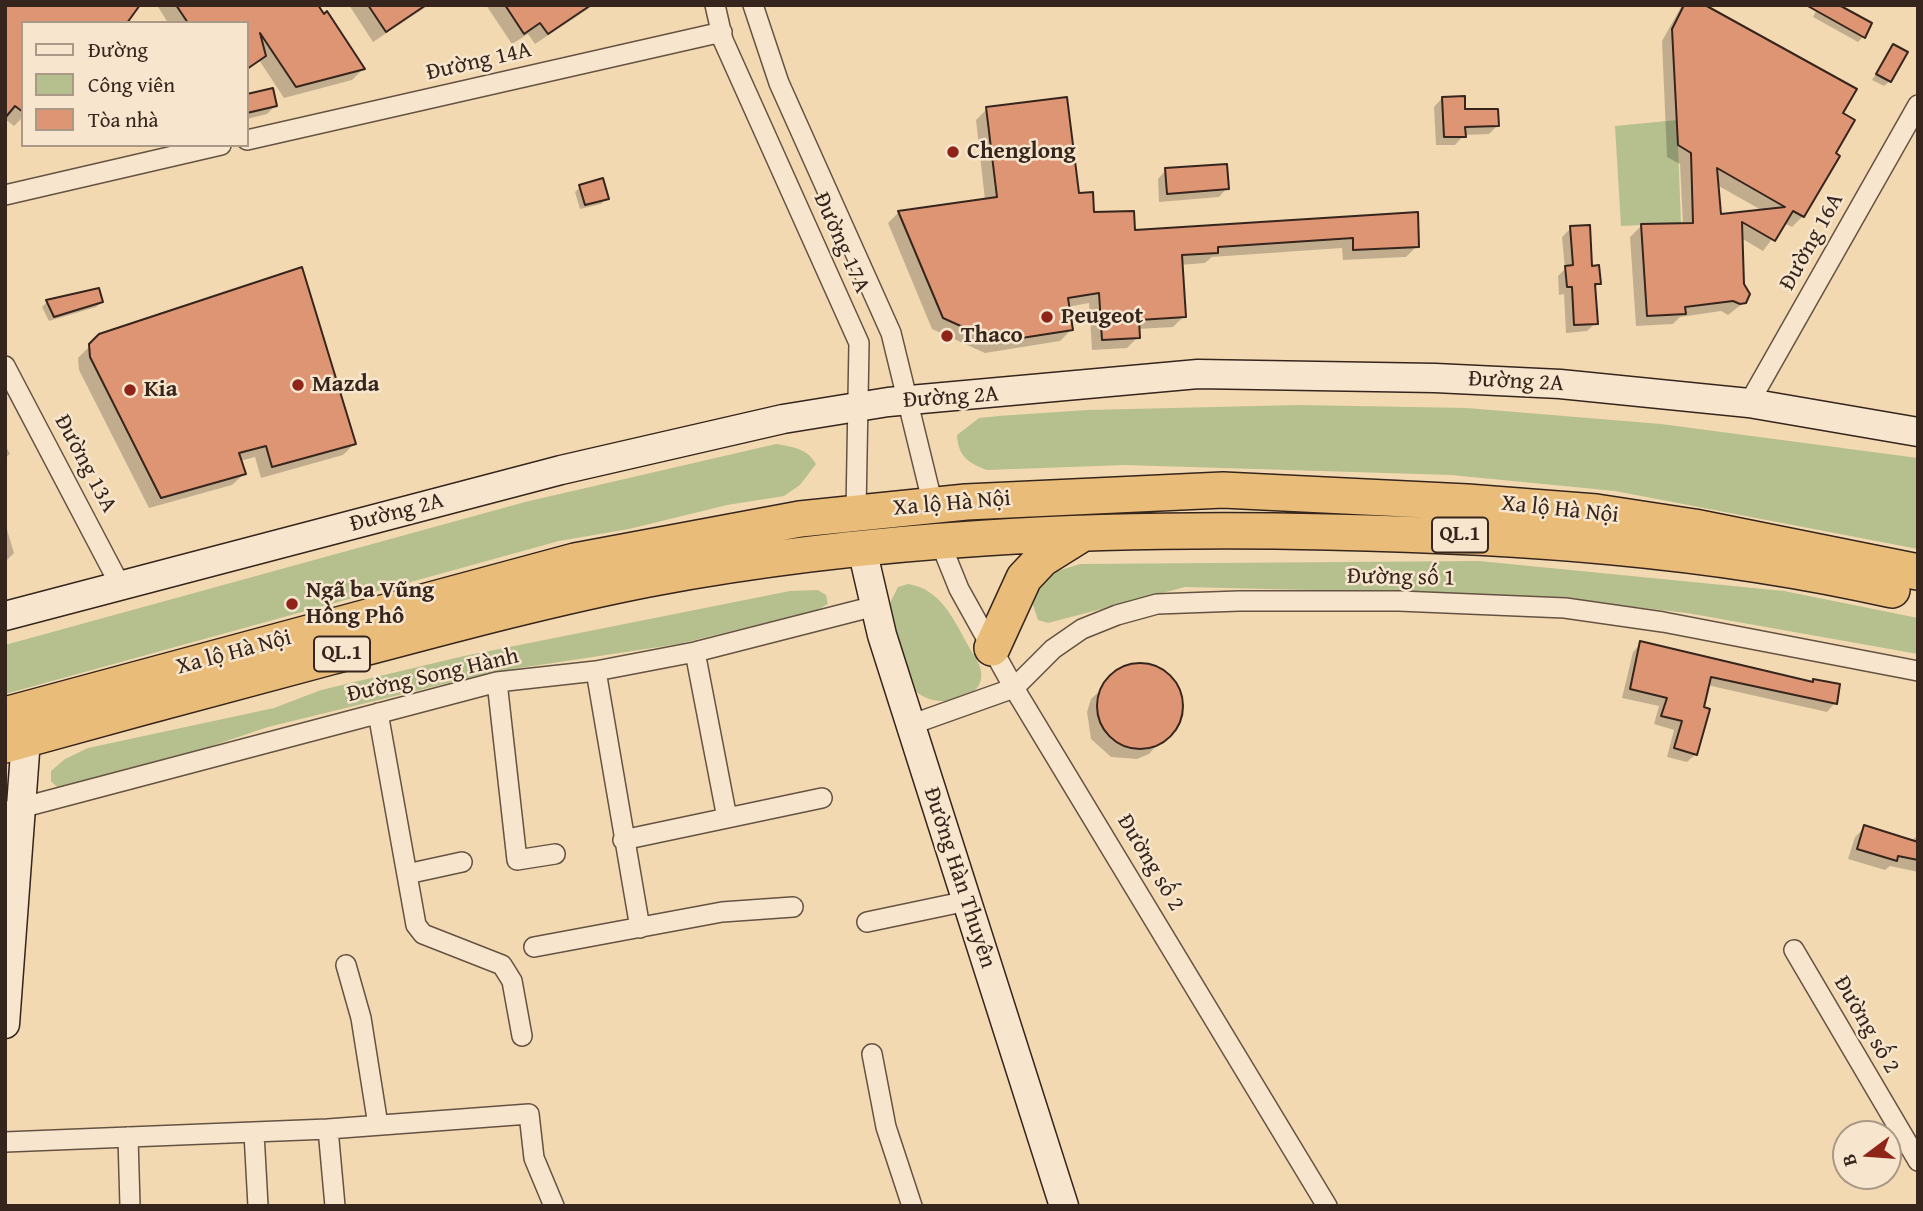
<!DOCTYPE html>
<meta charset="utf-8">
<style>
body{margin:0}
#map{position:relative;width:1923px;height:1211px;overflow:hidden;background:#f2d9b2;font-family:"Gentium Book Plus",serif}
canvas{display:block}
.frame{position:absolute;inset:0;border:7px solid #36251d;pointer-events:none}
.legend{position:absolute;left:21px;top:21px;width:228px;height:126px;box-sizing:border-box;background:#f7e6cd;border:2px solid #aa9987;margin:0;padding:9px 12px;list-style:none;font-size:21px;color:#36251d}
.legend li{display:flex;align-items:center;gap:14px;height:35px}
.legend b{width:35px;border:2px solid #aa9987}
.north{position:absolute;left:1832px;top:1120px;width:70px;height:70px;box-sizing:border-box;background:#f7e6cd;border:2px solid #aa9987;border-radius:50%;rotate:254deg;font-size:19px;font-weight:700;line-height:28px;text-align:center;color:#36251d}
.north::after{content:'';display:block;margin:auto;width:24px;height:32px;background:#8f2418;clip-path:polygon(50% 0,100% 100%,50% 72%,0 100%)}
</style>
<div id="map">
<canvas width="1923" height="1211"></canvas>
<div class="frame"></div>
<ul class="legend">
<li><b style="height:9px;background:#f7e6cd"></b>Đường</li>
<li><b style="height:19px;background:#b6c08f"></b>Công viên</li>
<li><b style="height:19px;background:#de9573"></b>Tòa nhà</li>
</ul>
<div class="north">B</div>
</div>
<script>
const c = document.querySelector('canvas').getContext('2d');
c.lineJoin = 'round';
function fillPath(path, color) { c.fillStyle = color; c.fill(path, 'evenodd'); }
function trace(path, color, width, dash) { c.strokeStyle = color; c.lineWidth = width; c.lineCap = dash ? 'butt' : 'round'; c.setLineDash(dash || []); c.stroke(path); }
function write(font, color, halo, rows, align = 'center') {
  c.font = font + ' "Gentium Book Plus",serif'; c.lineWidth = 5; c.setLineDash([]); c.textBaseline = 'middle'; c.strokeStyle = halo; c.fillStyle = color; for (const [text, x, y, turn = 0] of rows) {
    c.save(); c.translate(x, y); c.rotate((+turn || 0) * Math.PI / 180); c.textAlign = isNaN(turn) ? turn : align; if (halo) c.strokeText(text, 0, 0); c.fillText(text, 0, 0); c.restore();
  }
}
const green = new Path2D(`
 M1677 120 1681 223 1621 226 1615 126Z
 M1299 405 1467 408 1661 424 1918 458V549L1615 491 1451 475 1125 465 987 470C968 463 958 456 957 435L979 418 998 416 1087 410Z
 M776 444C793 447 807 448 816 464L800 485 784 496 727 505 629 529 559 541 5 694V645L525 502Z
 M1479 561 1784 591 1918 618V654L1687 613 1556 598 1432 593 1185 587 1048 623 1038 620 1033 605 1034 587 1051 573 1080 564Z
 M908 584C941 589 954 620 969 647 972 653 980 663 981 671 986 703 932 710 915 690 902 675 894 630 887 609L898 587Z
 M818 590 826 595 828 604 817 610 679 644 493 672 268 727 173 759 57 787 51 781V771L65 759 88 748 274 708 321 690 464 656 790 591Z`);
const shadow = new Path2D(`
 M5 5 23 23V117L14 126 5 119Z
 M157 5H316L363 69 352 80 284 98 259 60 247 71V23H168Z
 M349 5H429L373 42Z
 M486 5H594L535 44 528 34 512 44Z
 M1682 5H1702L1840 113 1803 216 1792 227 1784 223 1763 251 1741 238 1743 285 1747 300 1728 315 1721 311 1680 317 1673 324 1636 326 1630 237 1641 226 1683 225 1680 164 1667 157 1662 41ZM1717 185 1763 211 1719 215Z
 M1819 5 1863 37 1858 42 1813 17Z
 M1894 46 1890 81 1884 86 1872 80Z
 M272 90 275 106 267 114 247 119V96Z
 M1442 98 1463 111 1497 126 1489 134 1464 135 1455 145H1436L1434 107Z
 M987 109 1077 195 1092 214 1133 232 1416 214 1417 246 1406 257 1343 260 1342 248 1212 257 1205 263 1180 265 1184 316 1173 327 1138 329V337L1127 348 1092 350 1089 303 1067 307 1071 330 1060 341 985 353 932 329 888 223 899 212 985 200 976 120Z
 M1166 170 1227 188 1219 197 1159 202 1158 179Z
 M580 187 607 198 601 204 580 209 575 192Z
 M1571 228 1599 283 1594 289 1596 323 1587 331 1566 333 1564 294 1559 295 1558 276 1565 269 1562 237Z
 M47 302H102L96 307 49 321 42 307Z
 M100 336 354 444 343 455 261 478 255 457 240 461 244 474 232 485 149 508 79 370 78 358Z
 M5 445 10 454 5 458Z
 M5 523 14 553 5 562Z
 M1641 643 1811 683 1814 681 1835 703 1827 712 1707 685 1696 754 1687 762 1667 757 1674 730 1654 724 1659 706 1622 698 1633 652Z
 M1151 666 1173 683 1179 695 1178 721 1149 754 1137 759 1111 757 1091 739 1087 712 1091 699 1124 668Z
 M1865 827 1910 841 1918 836V872L1890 866 1885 870 1848 859 1855 837Z`);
const building = new Path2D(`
 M5 5H140L127 23H23V112L15 106 5 118Z
 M176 5H318L324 14 327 11 365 69 296 87 260 33 266 56 247 69V23H188Z
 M368 5H426L386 32Z
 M505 5H591L548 34 540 23 524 34Z
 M1684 5H1705L1857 89 1843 113 1855 120 1836 153 1840 156 1804 217 1793 211 1775 241 1742 222 1744 284 1750 294 1746 303 1740 304 1733 301 1685 307 1686 314 1647 316 1641 224 1693 223 1691 153 1678 145 1672 29ZM1717 168 1785 207 1721 214Z
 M1806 5H1839L1872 23 1865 38Z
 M1893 44 1908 52 1891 82 1876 74Z
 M273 88 277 106 247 113V94Z
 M1465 96V109H1498L1499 126 1465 127 1466 137H1444L1442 97Z
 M1067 97 1079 193 1093 192 1094 212 1134 211 1135 230 1418 212 1419 247 1353 250V238L1218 247V253L1182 255 1186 317 1139 320 1140 338 1102 340 1099 293 1068 298 1073 330 996 342 943 318 898 211 997 197 986 107Z
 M1227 164 1229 189 1167 194 1165 168Z
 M603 178 609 199 585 205 579 185Z
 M1590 225 1592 266 1599 265 1601 284H1595L1598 324 1574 325 1572 287H1567L1565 266 1573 265 1570 226Z
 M302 267 356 444 272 467 266 446 239 453 246 474 161 498 90 357 89 344 99 334Z
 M99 288 103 302 54 317 46 300Z
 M1640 641 1813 682V679L1840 684 1837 704 1711 677 1704 707 1710 709 1697 755 1674 748 1682 721 1661 716 1667 698 1630 689Z
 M1097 706a43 43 0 1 1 86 0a43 43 0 1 1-86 0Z
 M1864 825 1918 842V860L1898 856 1897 861 1857 849Z`);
const street = new Path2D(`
 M715 5 723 40 859 343 856 512
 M753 5 779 83 891 333 933 505
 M247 140 722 32
 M5 195 221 145
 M5 366 120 585
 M1749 403 1918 105
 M940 542 959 589 1014 688 1327 1206
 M695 652 727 818
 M596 671 640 928
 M497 682 517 860 555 854
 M378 713 416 925 423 934 502 965 512 981 522 1036
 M910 725 1014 688 1053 649 1082 629 1117 615 1157 604 1239 601H1399L1565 608 1663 622 1918 671
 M5 812 497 682 596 671 695 652 875 606
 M623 840 822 798
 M407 874 462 862
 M867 922 967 901
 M534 947 722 912 793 907
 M1794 950 1918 1161
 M346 965 361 1018 378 1125
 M872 1054 886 1127 912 1206
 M328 1129 335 1206
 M254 1133 258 1206
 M128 1137 130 1206
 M5 1142 328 1129 529 1114 534 1158 554 1206`);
const secondary = new Path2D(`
 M862 549 882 635 1064 1206
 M5 616 561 470 783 419 888 402 1198 374 1435 378 1560 384 1749 403 1918 432
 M5 1024 26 739`);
const highway = new Path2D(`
 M992 648 1024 578 1042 559 1082 534
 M5 715 575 561 800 519 966 502 1223 490 1467 502 1596 512 1694 527 1918 572
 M5 745C113 715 222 686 330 657 436 629 541 600 648 579 872 537 1101 527 1328 532 1517 536 1707 548 1892 590`);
const markers = [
 [953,152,7,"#8f2418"],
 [1047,317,7,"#8f2418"],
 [947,336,7,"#8f2418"],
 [298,385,7,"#8f2418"],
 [130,390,7,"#8f2418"],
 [292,604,7,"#8f2418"]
];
const shields = [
 [1460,535,56],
 [342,654,56]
];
const shieldNames = [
 ["QL.1",1460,535],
 ["QL.1",342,654]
];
const streetNames = [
 ["Đường 14A",479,62,-13],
 ["Đường 16A",1812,242,-61],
 ["Đường 17A",841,243,66],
 ["Đường 2A",1516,382,3],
 ["Đường 2A",951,398,-4],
 ["Đường 13A",85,464,62],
 ["Xa lộ Hà Nội",952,504,-5],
 ["Xa lộ Hà Nội",1560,510,6],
 ["Đường 2A",397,513,-15],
 ["Đường số 1",1401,578,1],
 ["Xa lộ Hà Nội",234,653,-15],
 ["Đường Song Hành",433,676,-13],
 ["Đường số 2",1150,863,59],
 ["Đường Hàn Thuyên",959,878,72],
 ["Đường số 2",1866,1025,60]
];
const poiNames = [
 ["Chenglong",967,152],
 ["Peugeot",1061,317],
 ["Thaco",961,336],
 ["Mazda",312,385],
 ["Kia",144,390],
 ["Ngã ba Vũng",306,591],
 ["Hồng Phô",306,617]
];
fillPath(green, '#b6c08f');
fillPath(shadow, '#0003');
fillPath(building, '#de9573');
trace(building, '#36251d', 2);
trace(street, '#655242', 22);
trace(secondary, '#36251d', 31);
trace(highway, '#36251d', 38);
trace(street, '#f7e6cd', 19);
trace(secondary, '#f7e6cd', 28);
trace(highway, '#e9bc79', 35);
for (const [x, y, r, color] of markers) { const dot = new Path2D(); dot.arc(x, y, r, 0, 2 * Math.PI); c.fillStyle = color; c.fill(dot); trace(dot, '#f7e6cd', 2.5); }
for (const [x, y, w] of shields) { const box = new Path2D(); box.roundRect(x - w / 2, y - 17.5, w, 35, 5); c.fillStyle = '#f7e6cd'; c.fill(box); trace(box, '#36251d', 2); }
write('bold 21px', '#36251d', null, shieldNames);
write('23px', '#36251d', '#f7e6cd', streetNames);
write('bold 23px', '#36251d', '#f7e6cd', poiNames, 'left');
</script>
